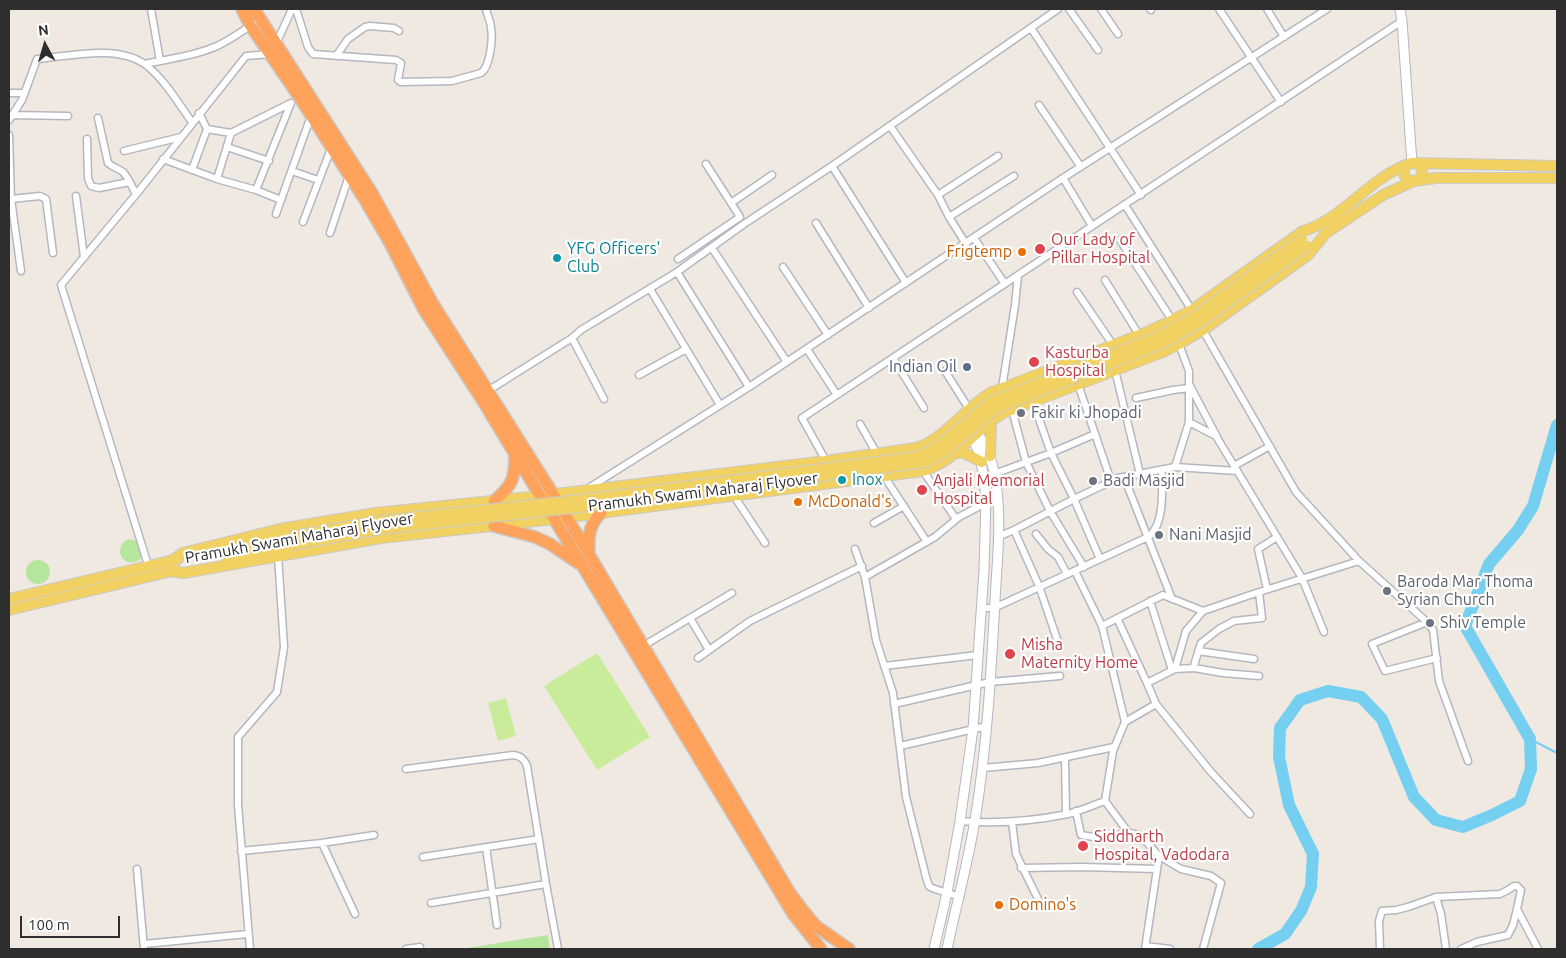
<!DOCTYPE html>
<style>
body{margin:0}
#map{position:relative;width:1566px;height:958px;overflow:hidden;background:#efe9e1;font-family:Ubuntu,sans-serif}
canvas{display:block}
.frame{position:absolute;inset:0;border:10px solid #2e2e2e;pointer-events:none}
.north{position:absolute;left:20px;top:20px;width:50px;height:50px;-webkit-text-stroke:4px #fff;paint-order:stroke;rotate:354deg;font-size:14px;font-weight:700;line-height:20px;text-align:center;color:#2e2e2e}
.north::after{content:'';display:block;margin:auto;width:18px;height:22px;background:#2e2e2e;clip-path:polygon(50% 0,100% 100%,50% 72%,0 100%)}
.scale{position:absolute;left:20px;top:916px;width:100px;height:22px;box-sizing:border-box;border:2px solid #2e2e2e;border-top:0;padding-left:6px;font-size:15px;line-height:18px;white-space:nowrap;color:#2e2e2e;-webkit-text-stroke:4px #fff;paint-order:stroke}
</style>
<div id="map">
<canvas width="1566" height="958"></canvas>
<div class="frame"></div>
<div class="north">N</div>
<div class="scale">100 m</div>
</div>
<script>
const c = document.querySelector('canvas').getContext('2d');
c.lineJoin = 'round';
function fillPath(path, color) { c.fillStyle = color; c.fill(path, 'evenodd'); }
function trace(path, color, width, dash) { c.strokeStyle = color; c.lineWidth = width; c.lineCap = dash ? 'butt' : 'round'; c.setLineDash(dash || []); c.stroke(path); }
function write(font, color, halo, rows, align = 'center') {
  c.font = font + ' Ubuntu,sans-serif'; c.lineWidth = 4.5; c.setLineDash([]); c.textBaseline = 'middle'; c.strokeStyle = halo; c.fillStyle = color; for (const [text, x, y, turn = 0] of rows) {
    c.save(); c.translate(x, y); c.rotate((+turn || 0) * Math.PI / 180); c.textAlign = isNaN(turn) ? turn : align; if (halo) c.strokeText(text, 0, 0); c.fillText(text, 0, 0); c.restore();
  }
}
const green = new Path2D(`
 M128 539 138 541 143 556C128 574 109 550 128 539Z
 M26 572a12 12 0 1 1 24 0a12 12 0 1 1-24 0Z
 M548 935 550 949H461Z`);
const pitch = new Path2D(`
 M597 653 650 737 597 770 544 686Z
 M506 698 516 736 498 741 488 703Z`);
const stream = new Path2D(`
 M1530 739 1557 753V755`);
const river = new Path2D(`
 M1258 949 1285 934 1301 911 1311 887 1313 854 1289 805 1279 757 1280 728 1300 700 1328 691 1361 697 1382 719 1414 797 1436 820 1463 827 1492 815 1520 801 1531 769 1530 739 1465 626 1489 564 1518 530 1533 506 1557 425`);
const street = new Path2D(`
 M151 9 160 61
 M296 9 308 47 313 54 396 60 401 63 398 80 401 82 452 81 481 73C490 67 493 39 491 28 491 22 487 15 486 9
 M1069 9 1098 50
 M1101 9 1118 34
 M1150 9 1151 10
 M1219 9 1281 102
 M1267 9 1284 37
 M1031 28 1141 195
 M276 44 292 9
 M336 56 348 39 365 27 370 26 394 28 399 31
 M145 64C169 59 194 56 217 46 230 40 241 32 253 24
 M9 93H25
 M1039 105 1081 167
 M199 113 207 129 231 133 291 103
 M12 115 68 116
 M98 118 108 163C112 167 118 168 123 172 128 177 132 187 136 194
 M9 120 22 100 37 59C69 56 119 44 146 65 165 80 178 103 192 122
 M890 126 938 195 949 217 966 244
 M9 135 11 199 21 271
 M87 139 88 178 91 186 99 188 129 182
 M227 147 269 161
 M124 151 181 137
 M163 159 217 179 256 190 281 200
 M706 164 731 203 772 175
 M832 166 906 283
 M192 170 207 129
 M292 171 318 180
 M1063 178 1092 226
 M217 179 231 133
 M256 190 291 103
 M938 195 998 156
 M76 196 84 257
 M11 199 40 196 46 199 53 253
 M1125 205 1193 312
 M276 214 311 116
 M949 217 1014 176
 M303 222 332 146
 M816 223 869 308
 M330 233 349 176
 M974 238 1005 284
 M1120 240 1172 320
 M712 248 787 362
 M678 259 740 217 731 203
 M783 267 828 335
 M677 272 749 387
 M1105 280 1139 335
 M650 289 720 405
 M1077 292 1113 345
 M1201 327 1296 492 1359 561 1427 622 1433 630 1439 681 1468 761
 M572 338 604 399
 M807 349 837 395
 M893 358 924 408
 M1115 370 1140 474
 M945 371 969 409
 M639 375 686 349
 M1078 384 1111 481
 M1189 384 1217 437
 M1002 388 1015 305 1018 275
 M486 392 572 338 581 330 677 272 744 224 832 166 1058 9
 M1136 398 1173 390 1189 388
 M1033 402 1051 453 1074 499 1118 478 1175 467 1237 471
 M1012 410 1026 462 1050 511 1084 567
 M1189 422 1216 436 1302 578 1324 632
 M860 424 877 454
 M826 461 802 418 1402 21
 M1234 466 1270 446
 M1175 467 1189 422V371L1179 344
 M923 471 956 519
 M994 474 1051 453 1095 434
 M884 476 927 542
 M1124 477 1172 599
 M587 489 749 387 1063 178 1327 9
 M734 496 765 543
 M874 523 904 506
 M1014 530 1039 586 1058 642
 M1036 534 1048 549 1058 557 1067 574
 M855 549 865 577
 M1100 559 1148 537C1165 525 1162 489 1162 470
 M148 565 61 285 138 192 246 56 271 54V53
 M1075 571 1102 626
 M1267 589 1258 549 1277 537
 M1259 592 1359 561
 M1150 601 1172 670
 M981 608H994L1100 559 1074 499 1014 530 998 537
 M690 618 709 650
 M1117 618 1147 683
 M1427 622 1372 644 1385 671 1437 658
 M643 646 732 593
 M1198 651 1254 659
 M698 658 750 621 862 566
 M884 666 978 655
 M1175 669 1194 668
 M894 704 990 682 1060 676
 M1156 704 1211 772 1250 814
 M1125 722 1102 626 1163 595 1203 611
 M900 746 987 726
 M1065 758 1066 814
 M983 768 1038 763 1114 747
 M406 769 513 755C521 756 524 759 527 766L546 884 558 949
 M1105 801 1128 832
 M1076 811 1081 835 1106 839 1128 832 1141 836 1159 856 1181 869 1211 876 1221 883 1203 949
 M960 821C996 824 1033 821 1068 814 1080 811 1093 805 1105 801L1113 751 1125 722 1156 704 1147 683 1175 669 1186 631 1203 611 1259 592 1262 618 1234 621 1219 629 1201 643 1195 662 1194 668 1223 673 1259 676
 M1012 822 1016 854 1039 901
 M322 843 355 914
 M486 847 497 925
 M241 851 322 843 374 835
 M423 857 539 839
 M1021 868 1082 867 1157 869
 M137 869 144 949
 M960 897 932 888 929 886 926 877 906 797 893 693 876 640 865 577 935 537 959 517 997 497
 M1436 897 1441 914 1446 949
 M431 903 546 884
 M144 944 248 934
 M1146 946 1170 949
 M250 949 238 805V737L277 692 284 647 278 556
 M406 949 420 947
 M1145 949 1159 856
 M1380 949 1379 921 1382 911 1396 910 1408 907 1436 897 1500 894 1508 890 1514 886H1517L1521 890 1517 909 1538 949
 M1461 949 1477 942 1508 935 1513 925 1517 909`);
const secondary = new Path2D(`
 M1400 9 1402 21 1412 163
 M934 949 947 893 960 821 973 729 984 570 986 499 984 478 979 452 975 444 966 433
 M947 949C956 906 968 863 975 820 987 747 991 674 995 601 997 559 1003 514 994 472 990 454 986 443 973 429`);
const primary = new Path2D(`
 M1404 172a9 9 0 1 1 18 0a9 9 0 1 1-18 0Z
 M952 454 962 452 982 462
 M990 456 991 420
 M219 550 289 537
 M226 559 290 545
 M173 560 183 553 280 529 376 513 540 496 826 461 916 448C945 439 964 409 990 393L1147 332 1169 322 1192 310 1303 231C1343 220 1371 175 1412 163L1557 166
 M170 571 183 573 381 538 554 519 923 471C955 462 975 429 1003 413L1163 352 1179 344 1203 330 1308 255 1326 233 1383 195 1414 181 1436 178H1557
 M9 599 178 559
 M9 610 176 570`);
const highway = new Path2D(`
 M242 9 250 25 300 98 365 200 390 243 424 310 481 398 793 914 821 949
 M254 9 372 193 433 304 553 494 790 893 801 908 816 926 849 949
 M494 501C512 486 515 479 515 455
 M494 526 535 537 550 544 578 563
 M589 553C588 536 589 525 601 513`);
const primaryBridge = new Path2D(`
 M289 537 381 521 580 500 916 457 924 454 937 447 991 402 1155 338 1194 317 1302 239
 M290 545 381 529 580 507 926 462 943 453 997 408 1167 341 1199 323 1307 246`);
const markers = [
 [1040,249,6,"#e0444e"],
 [1022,252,5,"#e8710a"],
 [557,258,5,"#0f9aa8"],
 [1034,362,6,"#e0444e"],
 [967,367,5,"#5c6f8a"],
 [1021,413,5,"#6b7280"],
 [842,480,5,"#0f9aa8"],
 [1093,481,5,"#6b7280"],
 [922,490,6,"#e0444e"],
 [798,502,5,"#e8710a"],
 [1159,535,5,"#6b7280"],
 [1387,591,5,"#6b7280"],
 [1430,623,5,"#6b7280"],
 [1010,654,6,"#e0444e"],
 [1083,846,6,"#e0444e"],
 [999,905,5,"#e8710a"]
];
const healthNames = [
 ["Our Lady of",1051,240],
 ["Pillar Hospital",1051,258],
 ["Kasturba",1045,353],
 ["Hospital",1045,371],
 ["Anjali Memorial",933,481],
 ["Hospital",933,499],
 ["Misha",1021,645],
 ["Maternity Home",1021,663],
 ["Siddharth",1094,837],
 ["Hospital, Vadodara",1094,855]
];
const cultureNames = [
 ["YFG Officers'",567,249],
 ["Club",567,267],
 ["Inox",852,480]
];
const foodNames = [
 ["Frigtemp",1012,252,"right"],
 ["McDonald's",808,502],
 ["Domino's",1009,905]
];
const serviceNames = [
 ["Indian Oil",957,367]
];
const worshipNames = [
 ["Fakir ki Jhopadi",1031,413],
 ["Badi Masjid",1103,481],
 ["Nani Masjid",1169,535],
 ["Baroda Mar Thoma",1397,582],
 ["Syrian Church",1397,600],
 ["Shiv Temple",1440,623]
];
const streetNames = [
 ["Pramukh Swami Maharaj Flyover",703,492,-7],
 ["Pramukh Swami Maharaj Flyover",299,538,-10]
];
fillPath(green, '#b6e59e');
fillPath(pitch, '#c9ec9a');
trace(stream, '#75cff0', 2);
trace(river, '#75cff0', 12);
trace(street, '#b4b7c1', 9);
trace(secondary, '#b4b7c1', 11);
trace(primary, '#c9c9c9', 12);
trace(highway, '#c9c9c9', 14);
trace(street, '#fff', 6);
trace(secondary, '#fff', 9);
trace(primary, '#f2d163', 10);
trace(highway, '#ffa35c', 11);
trace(primaryBridge, '#c9c9c9', 12, []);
trace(primaryBridge, '#f2d163', 10);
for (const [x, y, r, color] of markers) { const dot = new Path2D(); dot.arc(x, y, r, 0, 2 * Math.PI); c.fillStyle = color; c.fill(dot); trace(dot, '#fff', 2); }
write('16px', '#be3a42', '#fff', healthNames, 'left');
write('16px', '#0d838f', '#fff', cultureNames, 'left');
write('16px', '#c56008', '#fff', foodNames, 'left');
write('16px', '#4e5e75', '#fff', serviceNames, 'right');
write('16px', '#5b616d', '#fff', worshipNames, 'left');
write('16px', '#2e2e2e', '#fff', streetNames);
</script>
